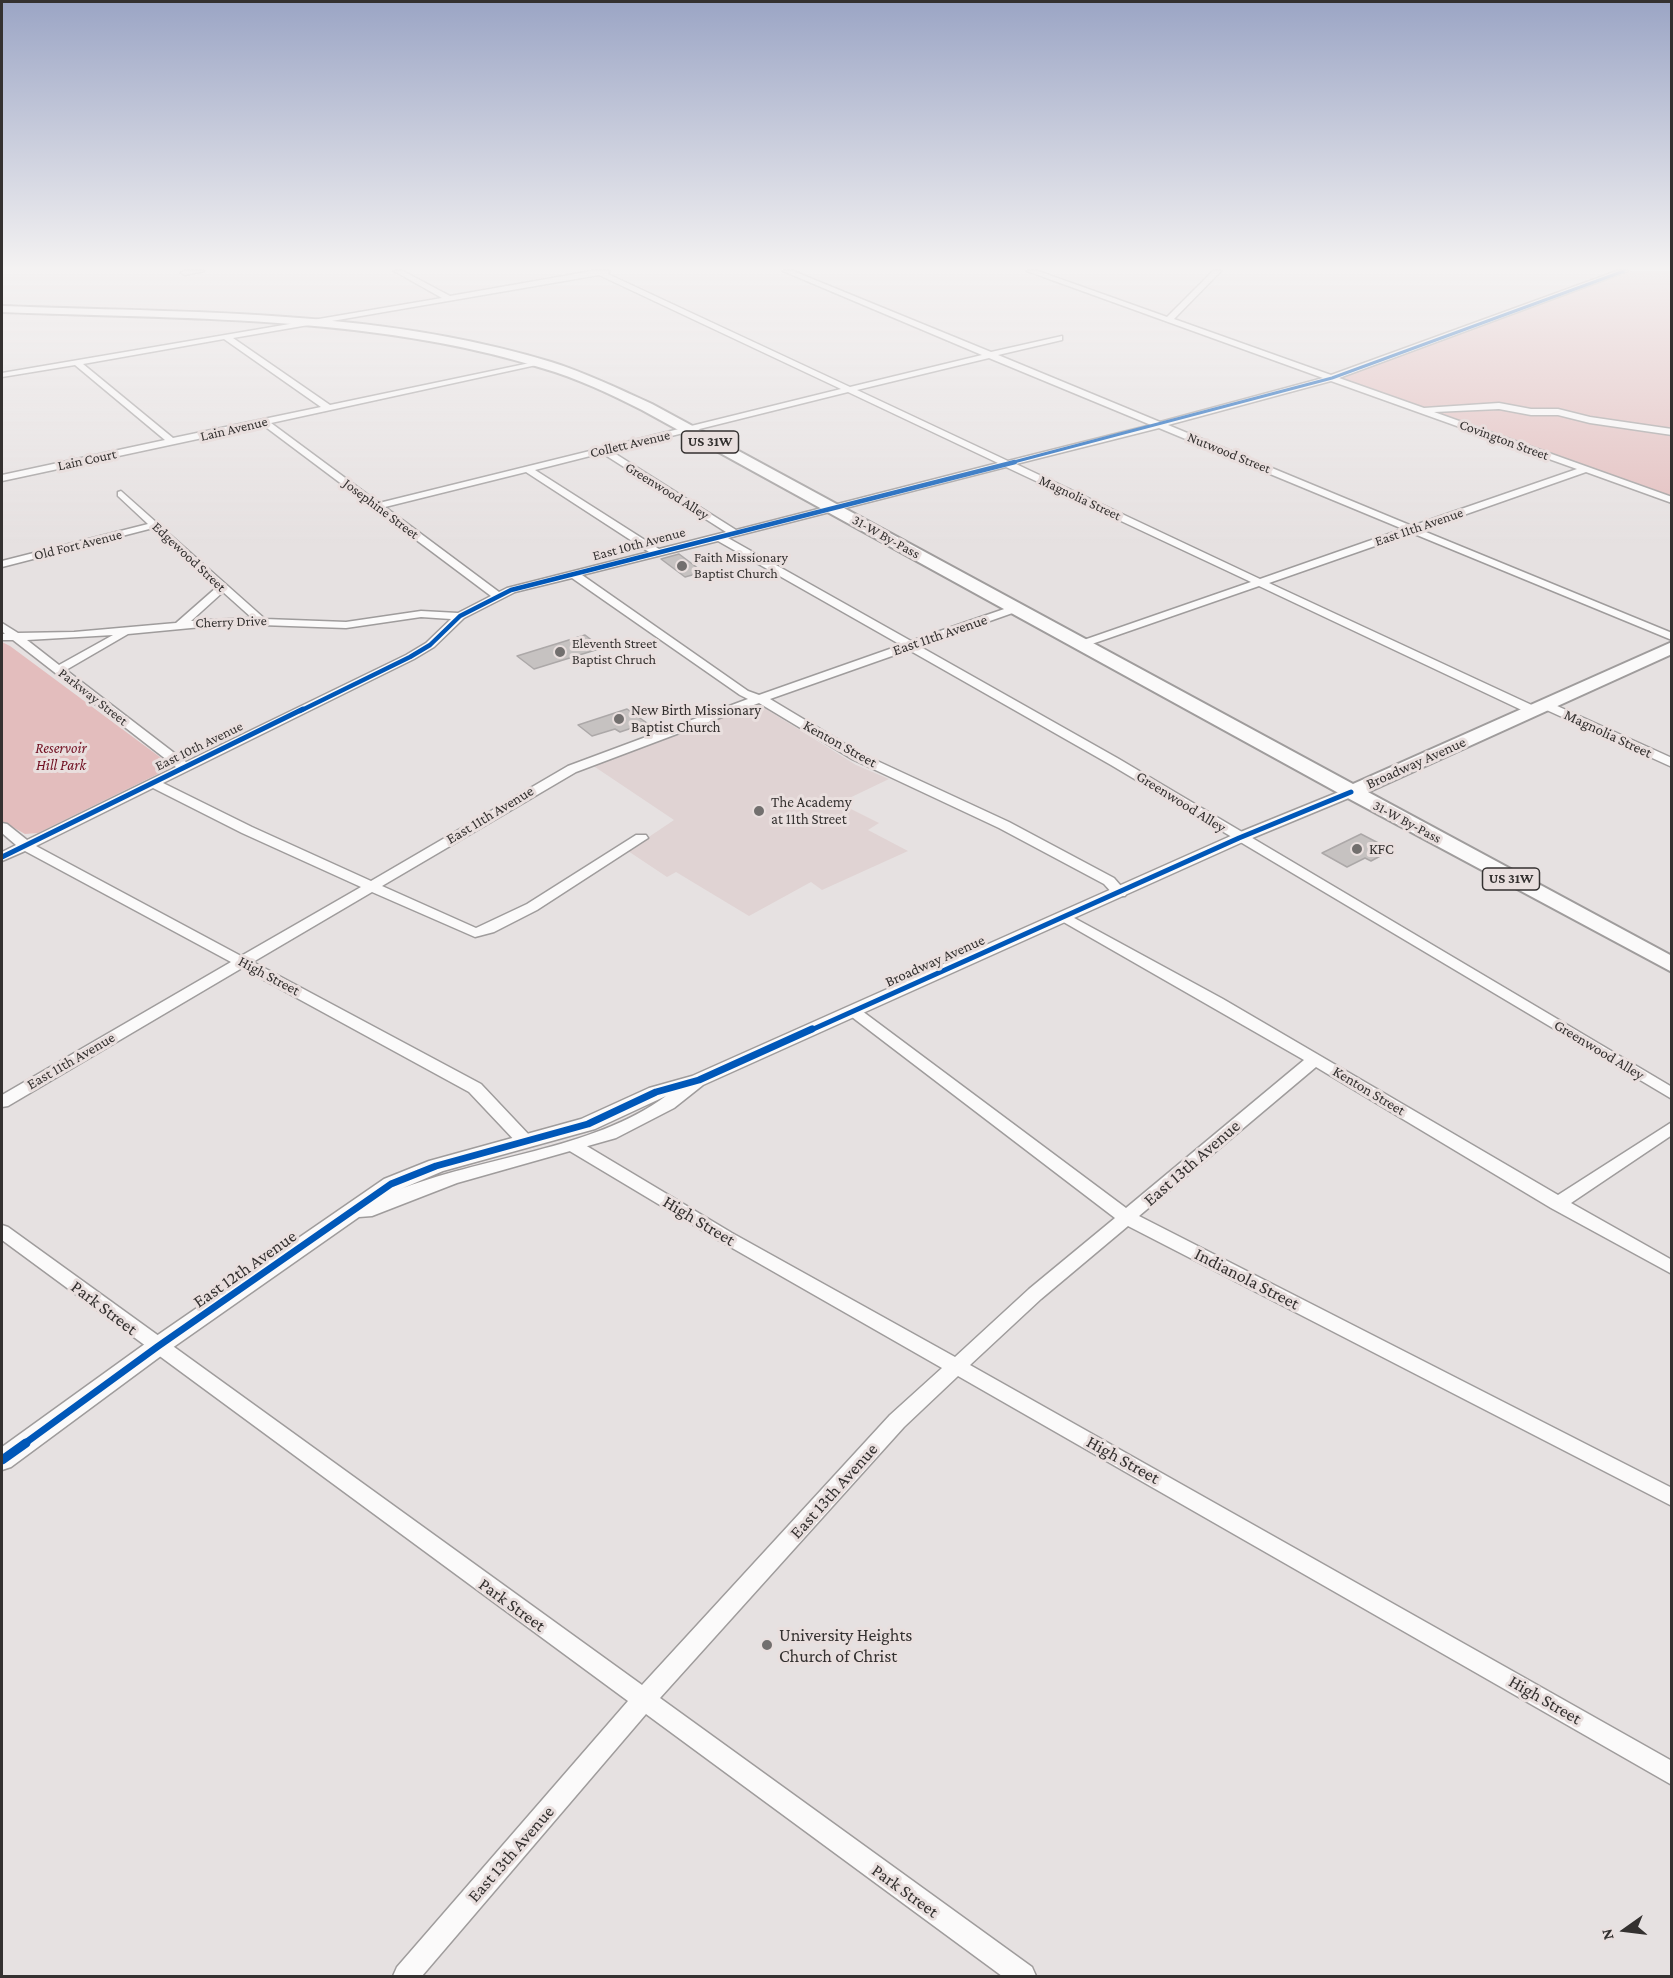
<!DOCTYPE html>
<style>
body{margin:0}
#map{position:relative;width:1673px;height:1978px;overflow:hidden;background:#e6e1e1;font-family:"Crimson Pro",serif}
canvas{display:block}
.frame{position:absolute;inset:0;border:3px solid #343130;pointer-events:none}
.north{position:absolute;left:1595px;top:1900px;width:60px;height:60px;-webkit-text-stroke:4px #e9dfde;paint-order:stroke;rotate:256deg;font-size:16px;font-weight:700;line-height:24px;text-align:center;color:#343130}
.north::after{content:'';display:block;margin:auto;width:21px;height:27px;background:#343130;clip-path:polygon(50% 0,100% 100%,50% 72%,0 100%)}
</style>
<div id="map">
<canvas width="1673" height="1978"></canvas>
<div class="frame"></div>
<div class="north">N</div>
</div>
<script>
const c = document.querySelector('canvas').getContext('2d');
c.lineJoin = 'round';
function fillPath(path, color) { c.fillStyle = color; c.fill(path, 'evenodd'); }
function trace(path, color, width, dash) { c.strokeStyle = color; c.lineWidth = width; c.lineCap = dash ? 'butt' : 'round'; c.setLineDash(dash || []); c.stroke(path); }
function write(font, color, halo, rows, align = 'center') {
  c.font = font + ' "Crimson Pro",serif'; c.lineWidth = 6; c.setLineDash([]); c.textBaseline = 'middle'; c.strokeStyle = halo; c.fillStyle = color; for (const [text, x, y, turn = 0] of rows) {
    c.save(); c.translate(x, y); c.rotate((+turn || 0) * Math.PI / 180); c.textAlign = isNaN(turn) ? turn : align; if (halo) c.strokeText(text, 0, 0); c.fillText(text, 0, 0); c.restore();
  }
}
const built = new Path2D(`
 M758 704 856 765 889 779 839 803 879 823 868 830 908 851 822 890 811 882 749 916 676 872 667 877 628 851 674 820 592 765Z`);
const green = new Path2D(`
 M1632 271H1671V500L1332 378Z
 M2 642 10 646 168 763 170 768 38 833 25 834 2 821Z`);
const building = new Path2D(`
 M679 554 703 572 685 577 661 559Z
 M585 635 602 648 534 669 517 656Z
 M627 709 647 723 620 732 615 729 592 736 578 725Z
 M1361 834 1388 848 1382 851 1386 853 1371 861 1365 858 1347 867 1322 853Z`);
const minor = new Path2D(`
 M184 271H204L185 275 181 273Z
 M394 271H403L450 296 592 271H609L608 274 850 387 982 355 783 271H793L991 352 1062 336V340L998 355 1160 422 1323 378 1027 271H1038L1167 317 1213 271H1221L1174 319 1331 375 1617 271H1628L1339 378 1424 408 1499 403 1531 409H1558L1590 417 1672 429V435L1590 423 1558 415H1531L1499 409 1434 412 1672 497V503L1586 472 1421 530 1672 633V640L1412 533 1269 583 1536 707V713H1528L1259 586 1086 646H1078V642L1251 582 1006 467 728 538 911 641 1013 606H1021V610L919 646 1119 759 1672 1087V1099L1111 765 909 650 770 699 860 753 1009 822 1114 878 1127 893 1125 896H1115L1104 884 999 828 852 759 759 703 576 772 382 886 476 928 527 904 636 835H646L648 838 537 910 494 932 475 937 372 892 253 962 481 1084 531 1137 533 1141 531 1145H519L469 1092 242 968 8 1106 2 1107V1095L231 962 25 851 2 861V852L16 845 2 833V823L7 824 27 840 176 767 13 640H2V634H5L2 631V623L18 633 74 632 176 623 217 587 153 528 2 567V561L148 524 118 496V492L121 491 265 619 346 622 421 611 458 613 491 596 263 425 2 481V475L165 440 75 365 2 377V373L442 298ZM599 275 841 389 379 503 271 423 541 364H544V360L330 405 233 338ZM224 339 321 407 173 438 83 364ZM989 358 1151 425 1008 461 857 390ZM1331 381 1577 469 1412 526 1168 425ZM848 392 998 463 736 530 611 451ZM1159 428 1403 529 1260 579 1016 464ZM602 453 726 532 659 549 535 470ZM526 472 649 552 507 588 499 592 385 507ZM718 541 901 645 759 695 748 691 582 575ZM572 578 740 695 748 699 568 766 371 881 252 827 163 783 414 659 434 647 464 618 515 592ZM223 592 252 618 191 621ZM421 617 451 619 426 643 406 655 186 762 66 670 128 634 233 624 346 628ZM113 635 59 665 27 640ZM153 788 242 833 361 887 241 956 36 846Z
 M1544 700 1672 758V767L1540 707 1538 704Z
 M1065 913 1223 999 1558 1195 1672 1122V1135L1571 1203 1672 1260V1274L1551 1208 1316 1067 1139 1216 1672 1488V1506L1128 1226 1041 1299 970 1365 1672 1761V1785L958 1376 904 1427 660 1698 1032 1967 1036 1976H1002L646 1714 422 1976H393L397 1967 628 1701 2 1240V1225L8 1227 642 1685 890 1415 942 1368 720 1241 568 1150 566 1146 568 1142H580L732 1233 955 1357 1029 1289 1115 1218 848 1014 845 1011 848 1008H858L1126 1208 1304 1060 1060 920 1058 917 1060 914Z`);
const tertiary = new Path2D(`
 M1351 787 1359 792 1356 795 1245 841 703 1085 674 1108 616 1138 457 1183 372 1216 359 1217 165 1353 11 1467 2 1470V1447L149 1341 384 1179 429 1161 581 1119 649 1088 692 1076 1233 835ZM666 1096C591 1151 481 1156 396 1191L443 1171 595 1129Z`);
const primary = new Path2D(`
 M2 306C184 313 375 308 551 362 586 373 619 389 652 404L1353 784 1672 642V654L1368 792 1672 956V972L1344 796 642 410C610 394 577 378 542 368 373 315 178 319 2 312Z`);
const cyclewayFar4 = new Path2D(`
 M1010 463 1332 378 1624 271`);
const cyclewayFar3 = new Path2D(`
 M300 711 410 657 430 645 460 616 511 590 1015 462`);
const cyclewayFar2 = new Path2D(`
 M2 857 303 709
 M809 1031 1239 838 1351 792`);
const cyclewayFar1 = new Path2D(`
 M24 1444 157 1347 391 1184 436 1166 588 1124 656 1092 699 1080 812 1029`);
const cycleway = new Path2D(`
 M2 1460 26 1443`);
const markers = [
 [682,566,6,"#726f6e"],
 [560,652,6,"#726f6e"],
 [619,719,6,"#726f6e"],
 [759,811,6,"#726f6e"],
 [1357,849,6,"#726f6e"],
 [767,1645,6,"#726f6e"]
];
const farStreetnames = [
 ["Lain Avenue",234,429,-13],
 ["Covington Street",1504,440,20],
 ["Collett Avenue",630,444,-13],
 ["Nutwood Street",1229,453,22],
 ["Lain Court",87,460,-12],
 ["Greenwood Alley",667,491,32],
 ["Magnolia Street",1080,498,25],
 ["Josephine Street",381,509,37],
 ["East 11th Avenue",1419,527,-19],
 ["31-W By-Pass",886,537,29],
 ["East 10th Avenue",639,544,-15],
 ["Old Fort Avenue",78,545,-14],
 ["Edgewood Street",189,557,43],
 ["Cherry Drive",231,622,-2],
 ["Parkway Street",93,697,38],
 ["East 10th Avenue",199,746,-26],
 ["31-W By-Pass",1407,822,28]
];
const shields = [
 [710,442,57],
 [1511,879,57]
];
const shieldNames = [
 ["US 31W",710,442],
 ["US 31W",1511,879]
];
const farPoinames = [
 ["Faith Missionary",694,558],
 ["Baptist Church",694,574],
 ["Eleventh Street",572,644],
 ["Baptist Chruch",572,660]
];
const streetNames = [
 ["East 11th Avenue",940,635,-19],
 ["Magnolia Street",1608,734,25],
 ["Kenton Street",840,744,29],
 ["Broadway Avenue",1416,763,-24],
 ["Greenwood Alley",1181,802,32],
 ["East 11th Avenue",490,815,-31],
 ["Broadway Avenue",935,961,-24],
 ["High Street",269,976,28],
 ["Greenwood Alley",1599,1050,31],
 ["East 11th Avenue",71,1061,-30],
 ["Kenton Street",1369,1091,31]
];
const poiNames = [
 ["New Birth Missionary",631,710],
 ["Baptist Church",631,727],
 ["The Academy",771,802],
 ["at 11th Street",771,819],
 ["KFC",1369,849]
];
const parkNames = [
 ["Reservoir",61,748],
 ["Hill Park",61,765]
];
const nearStreetnames = [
 ["East 13th Avenue",1192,1163,-41],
 ["High Street",699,1221,31],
 ["East 12th Avenue",245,1269,-35],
 ["Indianola Street",1247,1279,27],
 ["Park Street",104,1308,37],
 ["High Street",1123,1460,29],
 ["East 13th Avenue",834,1491,-48],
 ["Park Street",512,1605,36],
 ["High Street",1545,1700,30],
 ["East 13th Avenue",511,1854,-49],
 ["Park Street",905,1891,36]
];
const nearPoinames = [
 ["University Heights",779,1635],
 ["Church of Christ",779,1656]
];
fillPath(built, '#e0d3d3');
fillPath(green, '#e3bdbd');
fillPath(building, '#c6c2c1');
trace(building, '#aca8a8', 1.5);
trace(minor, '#9f9c9c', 3);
trace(tertiary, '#9f9c9c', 3);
trace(primary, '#9f9c9c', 4);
fillPath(minor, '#fbfafa');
fillPath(tertiary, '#fbfafa');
fillPath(primary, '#fbfafa');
trace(cyclewayFar4, '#0057b8', 3);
trace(cyclewayFar3, '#0057b8', 4.5);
trace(cyclewayFar2, '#0057b8', 5);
trace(cyclewayFar1, '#0057b8', 7);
trace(cycleway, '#0057b8', 9);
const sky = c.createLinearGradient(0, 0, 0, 548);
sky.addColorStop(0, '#9ba5c5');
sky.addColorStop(0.49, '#f4f2f2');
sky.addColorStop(1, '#f4f2f200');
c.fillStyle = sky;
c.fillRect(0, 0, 1673, 548);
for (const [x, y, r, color] of markers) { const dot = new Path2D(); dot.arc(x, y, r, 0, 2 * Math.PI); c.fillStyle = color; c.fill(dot); trace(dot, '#e9dfde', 2); }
write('14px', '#343130', '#e9dfde', farStreetnames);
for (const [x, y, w] of shields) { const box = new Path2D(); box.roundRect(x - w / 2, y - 11, w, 22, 4.5); c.fillStyle = '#e9dfde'; c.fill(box); trace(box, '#343130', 1.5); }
write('bold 14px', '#343130', null, shieldNames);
write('14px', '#343130', '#e9dfde', farPoinames, 'left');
write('15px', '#343130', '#e9dfde', streetNames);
write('15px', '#343130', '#e9dfde', poiNames, 'left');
write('italic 15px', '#6f0d1f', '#e9dfde', parkNames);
write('18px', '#343130', '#e9dfde', nearStreetnames);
write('18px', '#343130', '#e9dfde', nearPoinames, 'left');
</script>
